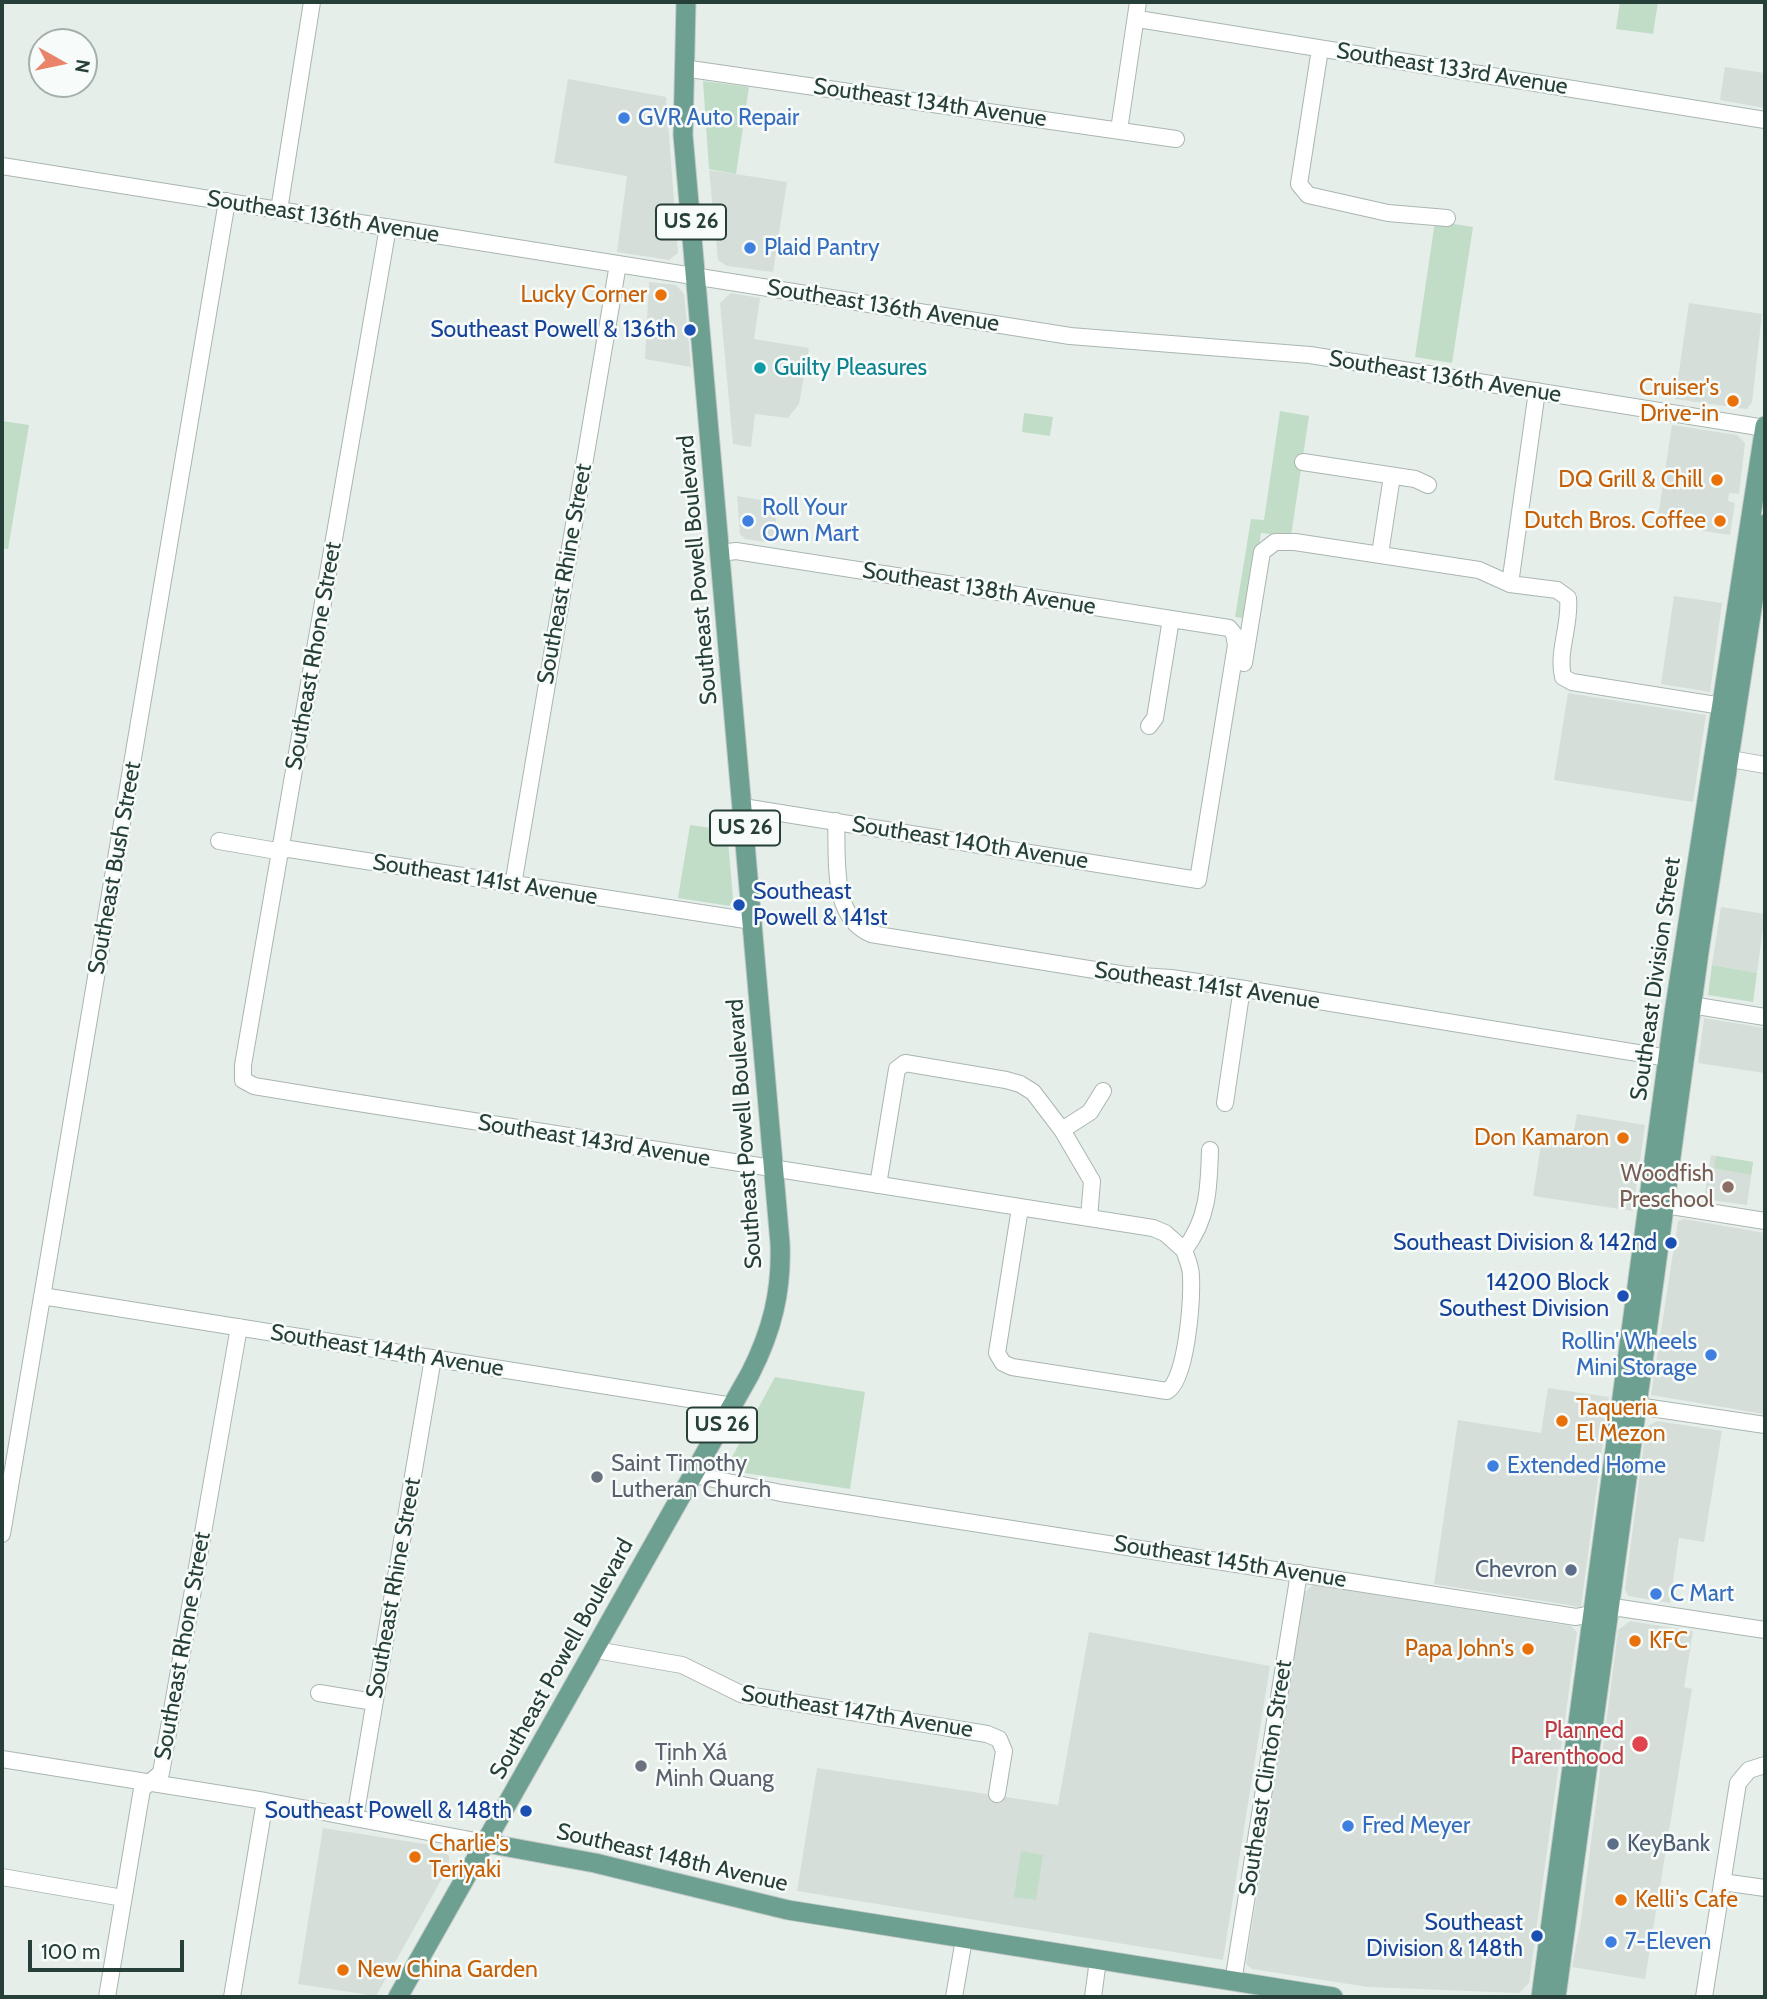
<!DOCTYPE html>
<meta charset="utf-8">
<style>
body{margin:0}
#map{position:relative;width:1767px;height:1999px;overflow:hidden;background:#e6eeea;font-family:Cabin,sans-serif}
canvas{display:block}
.frame{position:absolute;inset:0;border:4px solid #263f38;pointer-events:none}
.north{position:absolute;left:28px;top:28px;width:70px;height:70px;box-sizing:border-box;background:#f7fbf9;border:2px solid #a3b0ac;border-radius:50%;rotate:99deg;font-size:19px;font-weight:700;line-height:28px;text-align:center;color:#263f38}
.north::after{content:'';display:block;margin:auto;width:24px;height:32px;background:#e9846a;clip-path:polygon(50% 0,100% 100%,50% 72%,0 100%)}
.scale{position:absolute;left:28px;top:1940px;width:156px;height:32px;box-sizing:border-box;border:4px solid #263f38;border-top:0;padding-left:9px;font-size:21px;line-height:24px;white-space:nowrap;color:#263f38;-webkit-text-stroke:5px #f7fbf9;paint-order:stroke}
</style>
<div id="map">
<canvas width="1767" height="1999"></canvas>
<div class="frame"></div>
<div class="north">N</div>
<div class="scale">100 m</div>
</div>
<script>
const c = document.querySelector('canvas').getContext('2d');
c.lineJoin = 'round';
function fillPath(path, color) { c.fillStyle = color; c.fill(path, 'evenodd'); }
function trace(path, color, width, dash) { c.strokeStyle = color; c.lineWidth = width; c.lineCap = dash ? 'butt' : 'round'; c.setLineDash(dash || []); c.stroke(path); }
function write(font, color, halo, rows, align = 'center') {
  c.font = font + ' Cabin,sans-serif'; c.lineWidth = 5; c.setLineDash([]); c.textBaseline = 'middle'; c.strokeStyle = halo; c.fillStyle = color; for (const [text, x, y, turn = 0] of rows) {
    c.save(); c.translate(x, y); c.rotate((+turn || 0) * Math.PI / 180); c.textAlign = isNaN(turn) ? turn : align; if (halo) c.strokeText(text, 0, 0); c.fillText(text, 0, 0); c.restore();
  }
}
const built = new Path2D(`
 M1725 67 1765 73V108L1720 100Z
 M568 79 666 97 678 253 669 260 617 252 627 176 554 163Z
 M709 170 787 182 773 272 727 266 718 260Z
 M649 282 676 285 684 294 691 367 645 359Z
 M731 293 760 298 754 339 809 348 799 404 788 418 755 414 751 447 733 444 720 303Z
 M1689 303 1762 314 1752 402 1747 409 1675 399Z
 M1672 425 1737 435 1745 443 1739 494 1729 493 1728 501 1735 503 1730 535 1657 524Z
 M737 496 779 503 772 543 745 539 740 534Z
 M1674 596 1722 603 1710 692 1661 684Z
 M1568 693 1706 715 1693 802 1554 780Z
 M1721 907 1765 914 1757 973 1712 965Z
 M1704 1018 1765 1028V1073L1698 1063Z
 M1577 1114 1645 1125 1633 1211 1533 1196 1542 1138 1572 1143Z
 M1711 1155 1753 1162 1747 1205 1704 1199Z
 M1684 1219 1765 1233 1764 1414 1651 1395 1678 1221Z
 M1548 1388 1609 1397 1581 1607 1434 1584 1458 1420 1541 1433Z
 M1657 1421 1722 1431 1704 1542 1679 1538 1670 1603 1628 1596 1625 1589 1646 1427Z
 M1313 1585 1571 1626 1577 1632 1529 1983 1519 1993 1368 1987 1252 1969 1246 1964 1304 1593Z
 M1630 1621 1693 1631 1684 1687 1692 1689 1645 1979 1572 1967 1581 1921 1618 1630Z
 M1089 1632 1270 1666 1223 1960 797 1891 817 1768 1058 1805Z
 M323 1828 437 1846 449 1856V1866L376 1996 298 1984Z`);
const green = new Path2D(`
 M1620 2H1658L1653 34 1616 29Z
 M703 81 749 87 736 174 709 169Z
 M1435 221 1473 227 1452 363 1415 357Z
 M1280 411 1309 416 1291 536 1261 533 1248 619 1235 617 1251 519 1264 520Z
 M1024 413 1053 417 1050 436 1022 432Z
 M2 421 29 425 8 549 2 548Z
 M690 825 727 830 733 898 730 906 678 898Z
 M1712 965 1757 973 1753 1002 1708 995Z
 M1716 1156 1753 1162 1751 1175 1714 1168Z
 M775 1377 865 1392 850 1489 725 1470Z
 M1021 1851 1043 1855 1036 1900 1014 1897Z`);
const minor = new Path2D(`
 M1138 19 1765 120
 M1320 49 1299 184 1308 195 1388 213 1447 218
 M683 68 1176 139
 M1119 130 1138 2
 M2 166 1070 336 1310 355 1765 428
 M279 210 312 2
 M388 227 243 1065V1080L254 1086 327 1098 1153 1228 1165 1233 1184 1250
 M1303 462 1415 479 1428 485
 M721 553 736 551 1229 628 1234 634 1236 645 1198 880 743 807
 M1380 554 1392 476
 M1510 584 1537 391
 M1244 663 1262 552 1275 542H1295L1479 570 1510 584 1557 590 1568 598C1571 624 1557 651 1563 677L1572 682 1722 706
 M1149 726 1155 718 1171 619
 M1719 757 1765 765
 M836 821C838 859 830 916 871 934L1126 975 1171 978 1245 989 1668 1058
 M219 841 271 850 289 849 752 921
 M513 885 618 264
 M1691 1005 1765 1017
 M1225 1103 1240 1001 1245 989
 M1062 1130 1090 1112 1103 1091
 M878 1185 897 1069 905 1063 1006 1080 1020 1084 1033 1092 1062 1130 1092 1181 1089 1218
 M1665 1205 1765 1221
 M1020 1208 997 1353 1003 1363 1012 1367 1167 1391C1187 1380 1192 1299 1191 1276 1191 1267 1187 1259 1184 1250 1208 1220 1209 1188 1210 1150
 M42 1296 733 1406
 M1637 1406 1765 1425
 M694 1475 781 1493 1576 1617 1620 1608 1765 1630
 M2 1534 227 201
 M596 1650 682 1665 741 1694 987 1734 999 1739 1004 1751 997 1794
 M319 1693 374 1702
 M2 1759 265 1801 486 1843
 M355 1818 433 1358
 M2 1877 123 1898
 M1722 1882 1765 1888
 M1233 1982 1299 1573
 M107 1997 142 1789 161 1773 239 1327
 M232 1997 265 1801
 M954 1997 964 1939
 M1093 1997 1098 1960
 M1704 1997 1738 1783 1749 1770 1765 1765`);
const major = new Path2D(`
 M486 1843 595 1863 788 1910 1333 1997
 M398 1997 750 1374C772 1331 782 1291 780 1243L683 135 686 2
 M1541 1997 1674 1013 1765 426
 M1556 1997 1699 952 1765 524`);
const markers = [
 [624,118,7,"#3f7fe0"],
 [750,248,7,"#3f7fe0"],
 [661,295,7,"#e8710a"],
 [690,330,7,"#1a4fb4"],
 [760,368,7,"#0f9aa8"],
 [1733,401,7,"#e8710a"],
 [1717,480,7,"#e8710a"],
 [748,521,7,"#3f7fe0"],
 [1720,521,7,"#e8710a"],
 [739,905,7,"#1a4fb4"],
 [1623,1138,7,"#e8710a"],
 [1728,1187,7,"#8d6e63"],
 [1671,1243,7,"#1a4fb4"],
 [1623,1296,7,"#1a4fb4"],
 [1711,1355,7,"#3f7fe0"],
 [1562,1421,7,"#e8710a"],
 [1493,1466,7,"#3f7fe0"],
 [597,1477,7,"#6b7280"],
 [1571,1570,7,"#5c6f8a"],
 [1656,1594,7,"#3f7fe0"],
 [1635,1641,7,"#e8710a"],
 [1528,1649,7,"#e8710a"],
 [1640,1744,9,"#e0444e"],
 [641,1766,7,"#6b7280"],
 [526,1811,7,"#1a4fb4"],
 [1348,1826,7,"#3f7fe0"],
 [1613,1844,7,"#5c6f8a"],
 [415,1857,7,"#e8710a"],
 [1621,1900,7,"#e8710a"],
 [1537,1936,7,"#1a4fb4"],
 [1611,1942,7,"#3f7fe0"],
 [343,1970,7,"#e8710a"]
];
const shields = [
 [691,222,70],
 [745,828,70],
 [722,1425,70]
];
const shieldNames = [
 ["US 26",691,222],
 ["US 26",745,828],
 ["US 26",722,1425]
];
const streetNames = [
 ["Southeast 133rd Avenue",1452,69,9],
 ["Southeast 134th Avenue",930,103,8],
 ["Southeast 136th Avenue",323,217,9],
 ["Southeast 136th Avenue",883,306,9],
 ["Southeast 136th Avenue",1445,377,9],
 ["Southeast Powell Boulevard",698,570,-95],
 ["Southeast Rhine Street",565,574,-80],
 ["Southeast 138th Avenue",979,589,9],
 ["Southeast Rhone Street",314,656,-80],
 ["Southeast 140th Avenue",970,843,9],
 ["Southeast Bush Street",115,868,-80],
 ["Southeast 141st Avenue",485,880,9],
 ["Southeast Division Street",1656,979,-82],
 ["Southeast 141st Avenue",1207,986,8],
 ["Southeast Powell Boulevard",745,1134,-94],
 ["Southeast 143rd Avenue",594,1141,9],
 ["Southeast 144th Avenue",387,1351,9],
 ["Southeast 145th Avenue",1230,1562,9],
 ["Southeast Rhine Street",394,1588,-80],
 ["Southeast Rhone Street",183,1646,-80],
 ["Southeast Powell Boulevard",562,1659,-61],
 ["Southeast 147th Avenue",857,1712,9],
 ["Southeast Clinton Street",1266,1778,-81],
 ["Southeast 148th Avenue",672,1858,13]
];
const shopNames = [
 ["GVR Auto Repair",638,118],
 ["Plaid Pantry",764,248],
 ["Roll Your",762,508],
 ["Own Mart",762,534],
 ["Rollin' Wheels",1697,1342,"right"],
 ["Mini Storage",1697,1368,"right"],
 ["Extended Home",1507,1466],
 ["C Mart",1670,1594],
 ["Fred Meyer",1362,1826],
 ["7-Eleven",1625,1942]
];
const foodNames = [
 ["Lucky Corner",647,295],
 ["Cruiser's",1719,388],
 ["Drive-in",1719,414],
 ["DQ Grill & Chill",1703,480],
 ["Dutch Bros. Coffee",1706,521],
 ["Don Kamaron",1609,1138],
 ["Taqueria",1576,1408,"left"],
 ["El Mezon",1576,1434,"left"],
 ["KFC",1649,1641,"left"],
 ["Papa John's",1514,1649],
 ["Charlie's",429,1844,"left"],
 ["Teriyaki",429,1870,"left"],
 ["Kelli's Cafe",1635,1900,"left"],
 ["New China Garden",357,1970,"left"]
];
const transitNames = [
 ["Southeast Powell & 136th",676,330],
 ["Southeast",753,892,"left"],
 ["Powell & 141st",753,918,"left"],
 ["Southeast Division & 142nd",1657,1243],
 ["14200 Block",1609,1283],
 ["Southest Division",1609,1309],
 ["Southeast Powell & 148th",512,1811],
 ["Southeast",1523,1923],
 ["Division & 148th",1523,1949]
];
const cultureNames = [
 ["Guilty Pleasures",774,368]
];
const educationNames = [
 ["Woodfish",1714,1174],
 ["Preschool",1714,1200]
];
const worshipNames = [
 ["Saint Timothy",611,1464],
 ["Lutheran Church",611,1490],
 ["Tịnh Xá",655,1753],
 ["Minh Quang",655,1779]
];
const serviceNames = [
 ["Chevron",1557,1570],
 ["KeyBank",1627,1844,"left"]
];
const healthNames = [
 ["Planned",1624,1731],
 ["Parenthood",1624,1757]
];
fillPath(built, '#d5ded9');
fillPath(green, '#c1ddc8');
trace(minor, '#a9b6b1', 18);
trace(major, '#c2c9c7', 21);
trace(minor, '#fff', 16);
trace(major, '#6ea091', 19);
for (const [x, y, r, color] of markers) { const dot = new Path2D(); dot.arc(x, y, r, 0, 2 * Math.PI); c.fillStyle = color; c.fill(dot); trace(dot, '#f7fbf9', 2.5); }
for (const [x, y, w] of shields) { const box = new Path2D(); box.roundRect(x - w / 2, y - 17.5, w, 35, 5); c.fillStyle = '#f7fbf9'; c.fill(box); trace(box, '#263f38', 2); }
write('bold 21px', '#263f38', null, shieldNames);
write('23px', '#263f38', '#f7fbf9', streetNames);
write('23px', '#366cbe', '#f7fbf9', shopNames, 'left');
write('23px', '#c56008', '#f7fbf9', foodNames, 'right');
write('23px', '#164399', '#f7fbf9', transitNames, 'right');
write('23px', '#0d838f', '#f7fbf9', cultureNames, 'left');
write('23px', '#785e54', '#f7fbf9', educationNames, 'right');
write('23px', '#5b616d', '#f7fbf9', worshipNames, 'left');
write('23px', '#4e5e75', '#f7fbf9', serviceNames, 'right');
write('23px', '#be3a42', '#f7fbf9', healthNames, 'right');
</script>
